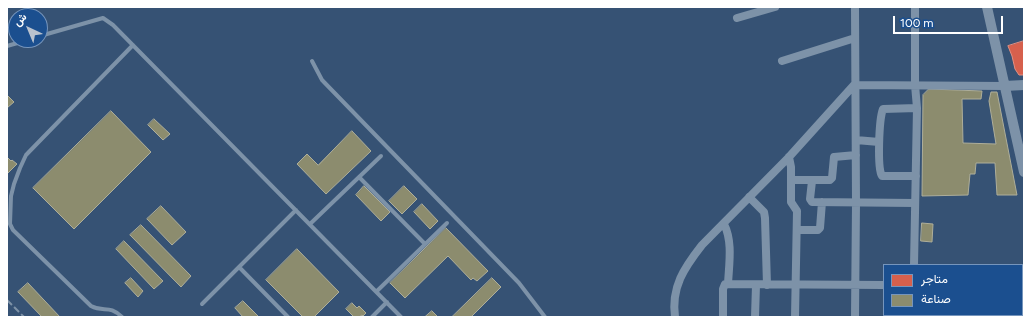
<!DOCTYPE html>
<meta charset="utf-8">
<style>
body{margin:0}
#map{position:relative;width:1031px;height:324px;overflow:hidden;background:#365274;font-family:Figtree,Vazirmatn,sans-serif}
canvas{display:block}
.frame{position:absolute;inset:0;border:8px solid #fff;pointer-events:none}
.legend{position:absolute;left:883px;top:264px;width:140px;height:52px;box-sizing:border-box;background:#1b4f8f;border:1px solid #7695bc;margin:0;padding:5px 7px;list-style:none;font-size:12px;color:#fff}
.legend li{display:flex;align-items:center;gap:8px;height:20px}
.legend b{width:20px;border:1px solid #7695bc}
.north{position:absolute;left:8px;top:8px;width:40px;height:40px;box-sizing:border-box;background:#1b4f8f;border:1px solid #7695bc;border-radius:50%;rotate:316deg;font-size:11px;font-weight:700;line-height:16px;text-align:center;color:#fff}
.north::after{content:'';display:block;margin:auto;width:14px;height:18px;background:#b9c2ce;clip-path:polygon(50% 0,100% 100%,50% 72%,0 100%)}
.scale{position:absolute;left:893px;top:16px;width:110px;height:18px;box-sizing:border-box;border:2px solid #fff;border-top:0;padding-left:5px;font-size:12px;line-height:14px;white-space:nowrap;color:#fff;-webkit-text-stroke:3px #1b4f8f;paint-order:stroke}
</style>
<div id="map">
<canvas width="1031" height="324"></canvas>
<div class="frame"></div>
<ul class="legend">
<li><b style="height:11px;background:#d6604d"></b>متاجر</li>
<li><b style="height:11px;background:#8c8c6e"></b>صناعة</li>
</ul>
<div class="north">ش</div>
<div class="scale">100 m</div>
</div>
<script>
const c = document.querySelector('canvas').getContext('2d');
c.lineJoin = 'round';
function fillPath(path, color) { c.fillStyle = color; c.fill(path, 'evenodd'); }
function trace(path, color, width, dash) { c.strokeStyle = color; c.lineWidth = width; c.lineCap = dash ? 'butt' : 'round'; c.setLineDash(dash || []); c.stroke(path); }
const shops = new Path2D(`
 M1024 41V75H1019L1015 69 1012 56 1008 46Z`);
const industry = new Path2D(`
 M929 89 982 91 981 99H962L963 143 996 144 989 101 991 92H997L1017 195H997L995 163H976L975 174H970L968 195 922 196 923 95Z
 M7 95 14 102 7 108Z
 M111 111 151 152 74 229 33 188Z
 M154 119 170 134 163 140 148 125Z
 M352 131 371 151 326 194 297 164 307 154 318 165Z
 M7 157 11 161 12 160 17 164 7 174Z
 M364 186 390 212 381 221 356 195Z
 M404 186 417 199 402 214 389 201Z
 M422 204 438 221 430 229 414 212Z
 M161 206 186 232 172 245 147 219Z
 M922 223 933 224 932 242 921 241Z
 M141 225 191 276 181 287 130 235Z
 M446 228 488 271 477 281 473 278 471 280 448 256 405 298 390 283Z
 M124 241 163 281 154 289 116 249Z
 M297 249 339 292 314 317H303L266 280Z
 M131 278 143 291 138 297 125 283Z
 M492 278 501 287 471 317H452Z
 M28 283 60 317H42L18 292Z
 M243 301 259 317H243L235 308Z
 M352 303 357 308 359 306 366 313 363 316 362 315 359 317H354L346 309Z
 M432 311 438 317H425Z`);
const service = new Path2D(`
 M40 36 103 18 113 25 401 317
 M7 46 28 40
 M312 61 322 80 519 283 545 317
 M359 177 425 244
 M310 224 381 156
 M239 267 288 317
 M377 291 447 223
 M202 304 296 210
 M122 317C109 304 104 313 91 306L13 230 10 224 11 196 14 184 20 168 26 155 133 45
 M372 317 387 302`);
const minor = new Path2D(`
 M737 18 775 7
 M782 61 855 38
 M856 140 879 142
 M789 157 791 167V202L797 211 795 317
 M916 176H882C877 168 879 119 883 109L917 108
 M792 180H830L832 178 834 157 856 155
 M812 181 810 199 812 202 915 203
 M749 197 764 212 765 218 767 285
 M724 224C733 242 729 264 728 284
 M797 230H818L820 228 822 202
 M914 265 917 108 915 85V7
 M1022 287H1024
 M675 317C671 287 684 268 702 245L789 157 854 85 1005 86
 M723 317V289L725 284 884 285
 M755 317 756 285
 M855 317 856 203 855 7
 M913 317V315
 M993 317V315`);
const tertiary = new Path2D(`
 M987 7 1024 172
 M1005 86 1024 85`);
const rail = new Path2D(`
 M7 300 24 317`);
fillPath(shops, '#d6604d');
trace(shops, '#e29082', 1);
fillPath(industry, '#8c8c6e');
trace(industry, '#aeae9a', 1);
trace(service, '#7d92a8', 4);
trace(minor, '#7d92a8', 8);
trace(tertiary, '#7d92a8', 10);
trace(rail, '#7e92a7', 2, [7, 3]);
</script>
